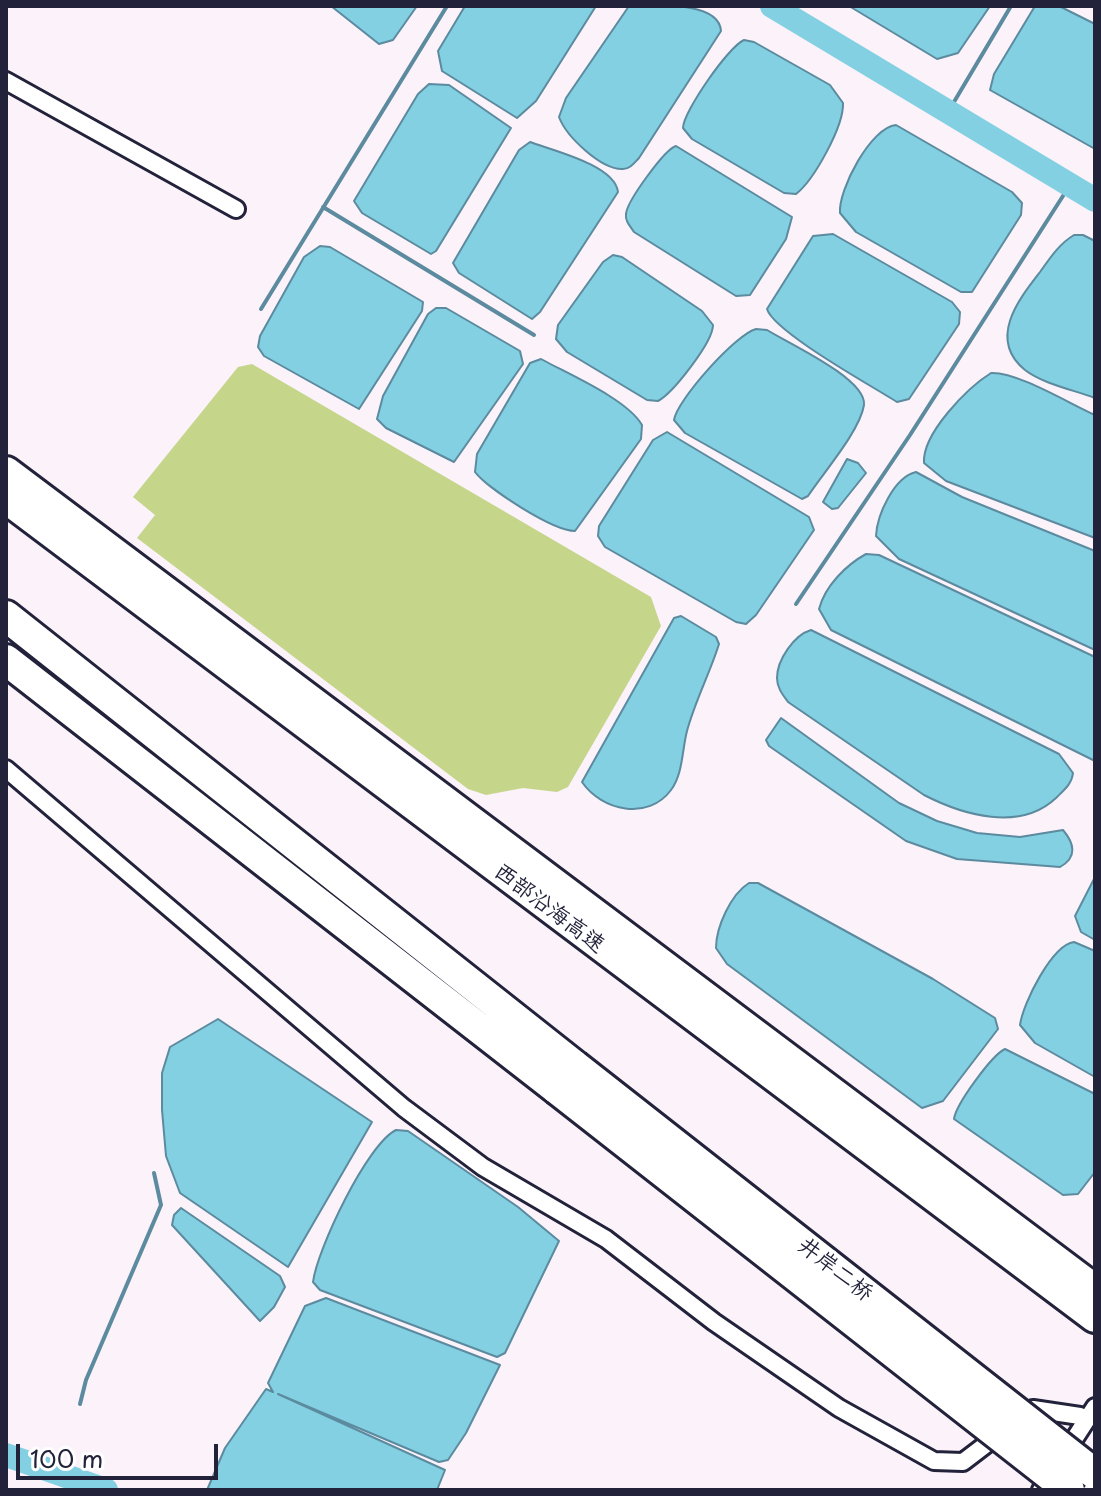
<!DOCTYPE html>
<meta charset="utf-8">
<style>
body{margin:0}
#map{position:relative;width:1101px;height:1496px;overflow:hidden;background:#fbf2fa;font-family:"Playpen Sans",sans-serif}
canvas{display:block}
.frame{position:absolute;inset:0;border:8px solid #22223b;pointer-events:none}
.scale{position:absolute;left:16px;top:1444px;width:202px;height:36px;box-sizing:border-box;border:4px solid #22223b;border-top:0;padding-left:10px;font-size:24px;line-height:28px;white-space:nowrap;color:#22223b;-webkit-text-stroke:6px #fff;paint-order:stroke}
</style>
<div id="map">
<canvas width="1101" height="1496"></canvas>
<div class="frame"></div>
<div class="scale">100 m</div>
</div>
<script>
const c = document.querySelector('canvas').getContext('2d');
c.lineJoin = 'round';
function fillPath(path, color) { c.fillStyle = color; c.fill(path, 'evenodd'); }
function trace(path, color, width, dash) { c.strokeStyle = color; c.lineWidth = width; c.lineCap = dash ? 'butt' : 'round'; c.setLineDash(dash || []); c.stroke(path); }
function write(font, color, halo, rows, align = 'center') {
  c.font = font + ' "Playpen Sans","LXGW WenKai TC",sans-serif'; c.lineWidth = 6; c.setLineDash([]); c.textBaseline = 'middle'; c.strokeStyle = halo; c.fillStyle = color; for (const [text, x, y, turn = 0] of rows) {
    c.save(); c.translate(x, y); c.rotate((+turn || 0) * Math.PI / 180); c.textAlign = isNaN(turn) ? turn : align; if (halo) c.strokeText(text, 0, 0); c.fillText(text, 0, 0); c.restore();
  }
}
const green = new Path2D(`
 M252 364 651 597 661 626 568 787 557 792 523 788 486 795 468 789 137 538 155 515 133 497 238 367Z`);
const water = new Path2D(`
 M331 6H417L393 40 379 44Z
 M465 6H596L536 101 517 118 442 71 438 51Z
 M629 6C653 6 719 0 721 31L639 158C634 163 630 169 623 169 601 170 566 136 559 117L566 98Z
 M849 6H990L958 53 937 59Z
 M1035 6H1059L1095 24V149L990 90 994 74Z
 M744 40 754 42 830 85 843 103C844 126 814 180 796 194L784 193 692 139 683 128C683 112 729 46 744 40Z
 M429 84 449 85 511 128 436 251 431 254 362 213 354 201 418 94Z
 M896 125 1012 192 1022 203 1021 215 972 292H961L856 232 840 213C838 190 871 127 896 125Z
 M530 142C551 150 615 165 618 192L540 312 532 319 459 273 453 263 519 150Z
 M676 146 792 217 786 239 750 295 736 296 634 232C630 226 625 221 626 214 627 201 665 149 676 146Z
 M833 234 952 302 960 312 959 324 909 399 897 402C872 386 774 332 767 309L813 236Z
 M1074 235H1083L1095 241V398C1074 390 1043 384 1025 370 987 339 1019 299 1040 272 1050 258 1059 244 1074 235Z
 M320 246 330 247 423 302 422 311 359 409 264 356 258 347 260 336 304 257Z
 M613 255 622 257 702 311 713 325C713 342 673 393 658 401L647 400 567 352 556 339 558 325 603 262Z
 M436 308H446L520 351 523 364 454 462 386 428 377 419 383 396 428 314Z
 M756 329 767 330C788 343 867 379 864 405 860 431 823 473 808 496L802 499 685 433 674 420C677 400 736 334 756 329Z
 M541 359C568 374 627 399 642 425L641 439 575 531C553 531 488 489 475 472L477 454 530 363Z
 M991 373C1018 372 1068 403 1095 415V538L946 481 924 463C922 434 967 388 991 373Z
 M667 432 809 517 814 530 756 615 746 624 736 622 605 547 598 536 599 526 653 440Z
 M847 459 858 463 866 473 838 508 832 509 823 502Z
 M916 472 962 497 1095 551V650L899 559 876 536C877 515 894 477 916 472Z
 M866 554 879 555 1095 657V761L831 630 819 609C825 586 846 565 866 554Z
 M681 616 716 637 719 644C710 673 695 701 687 731 682 750 683 774 671 790 648 821 602 811 582 782L674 618Z
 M811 630 1059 754 1073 773C1072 784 1064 790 1056 798 1020 832 963 815 924 795L788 702C783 695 777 688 777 678 777 660 794 635 811 630Z
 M781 718 899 803 937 821 977 833 1020 837 1063 830C1074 843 1078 857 1060 867L957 859 906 841 769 746 766 740Z
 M1095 877V940L1081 932 1075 916Z
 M749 883H758L933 979 995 1018 998 1029 943 1101 922 1108 727 964 716 948C716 927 731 894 749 883Z
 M1074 942 1095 951V1077L1035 1043 1020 1025C1023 1003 1052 945 1074 942Z
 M218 1019 372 1122 288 1267 180 1193 166 1156 162 1110V1073L170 1047Z
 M1005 1049 1095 1094V1172L1078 1194 1063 1195 954 1119C956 1104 992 1055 1005 1049Z
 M396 1130 408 1131 518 1207 559 1241 505 1353 497 1357 320 1290 313 1282C317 1250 367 1144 396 1130Z
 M181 1208 280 1276 285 1287 274 1307 260 1321 172 1225 174 1215Z
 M326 1298 500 1365 466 1433 448 1460 439 1462 278 1394 445 1470 437 1490H207L225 1448 266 1389 273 1392 268 1383 305 1306Z`);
const stream = new Path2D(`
 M948 112 1011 6
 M323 207 534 335
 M261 309 447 6
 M796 604 910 435 1070 185
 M80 1404 86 1380 161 1205 154 1173`);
const river = new Path2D(`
 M772 6 1095 200
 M6 1455 106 1490`);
const street = new Path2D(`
 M6 81 236 209
 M6 769 404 1108 483 1167 606 1239 714 1322 839 1408 934 1461 963 1462 1001 1433
 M1020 1419 1033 1409 1080 1416
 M1041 1490 1095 1407`);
const highway = new Path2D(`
 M6 472 1095 1290
 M6 498 1095 1317
 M6 616 575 1066
 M6 660 557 1089`);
const highwayBridge = new Path2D(`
 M575 1066 1095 1474
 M557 1089 1069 1490`);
const streetNames = [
 ["西部沿海高速",549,909,37],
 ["井岸二桥",835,1270,38]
];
fillPath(green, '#c5d68b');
fillPath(water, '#82d0e1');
trace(water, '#5c8a9f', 2);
trace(stream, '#5c8a9f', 4);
trace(river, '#82d0e1', 24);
trace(street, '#22223b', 22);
trace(highway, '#22223b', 36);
trace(street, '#fff', 16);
trace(highway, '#fff', 30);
trace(highwayBridge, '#22223b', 36, []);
trace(highwayBridge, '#fff', 30);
write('22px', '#22223b', '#fff', streetNames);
</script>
